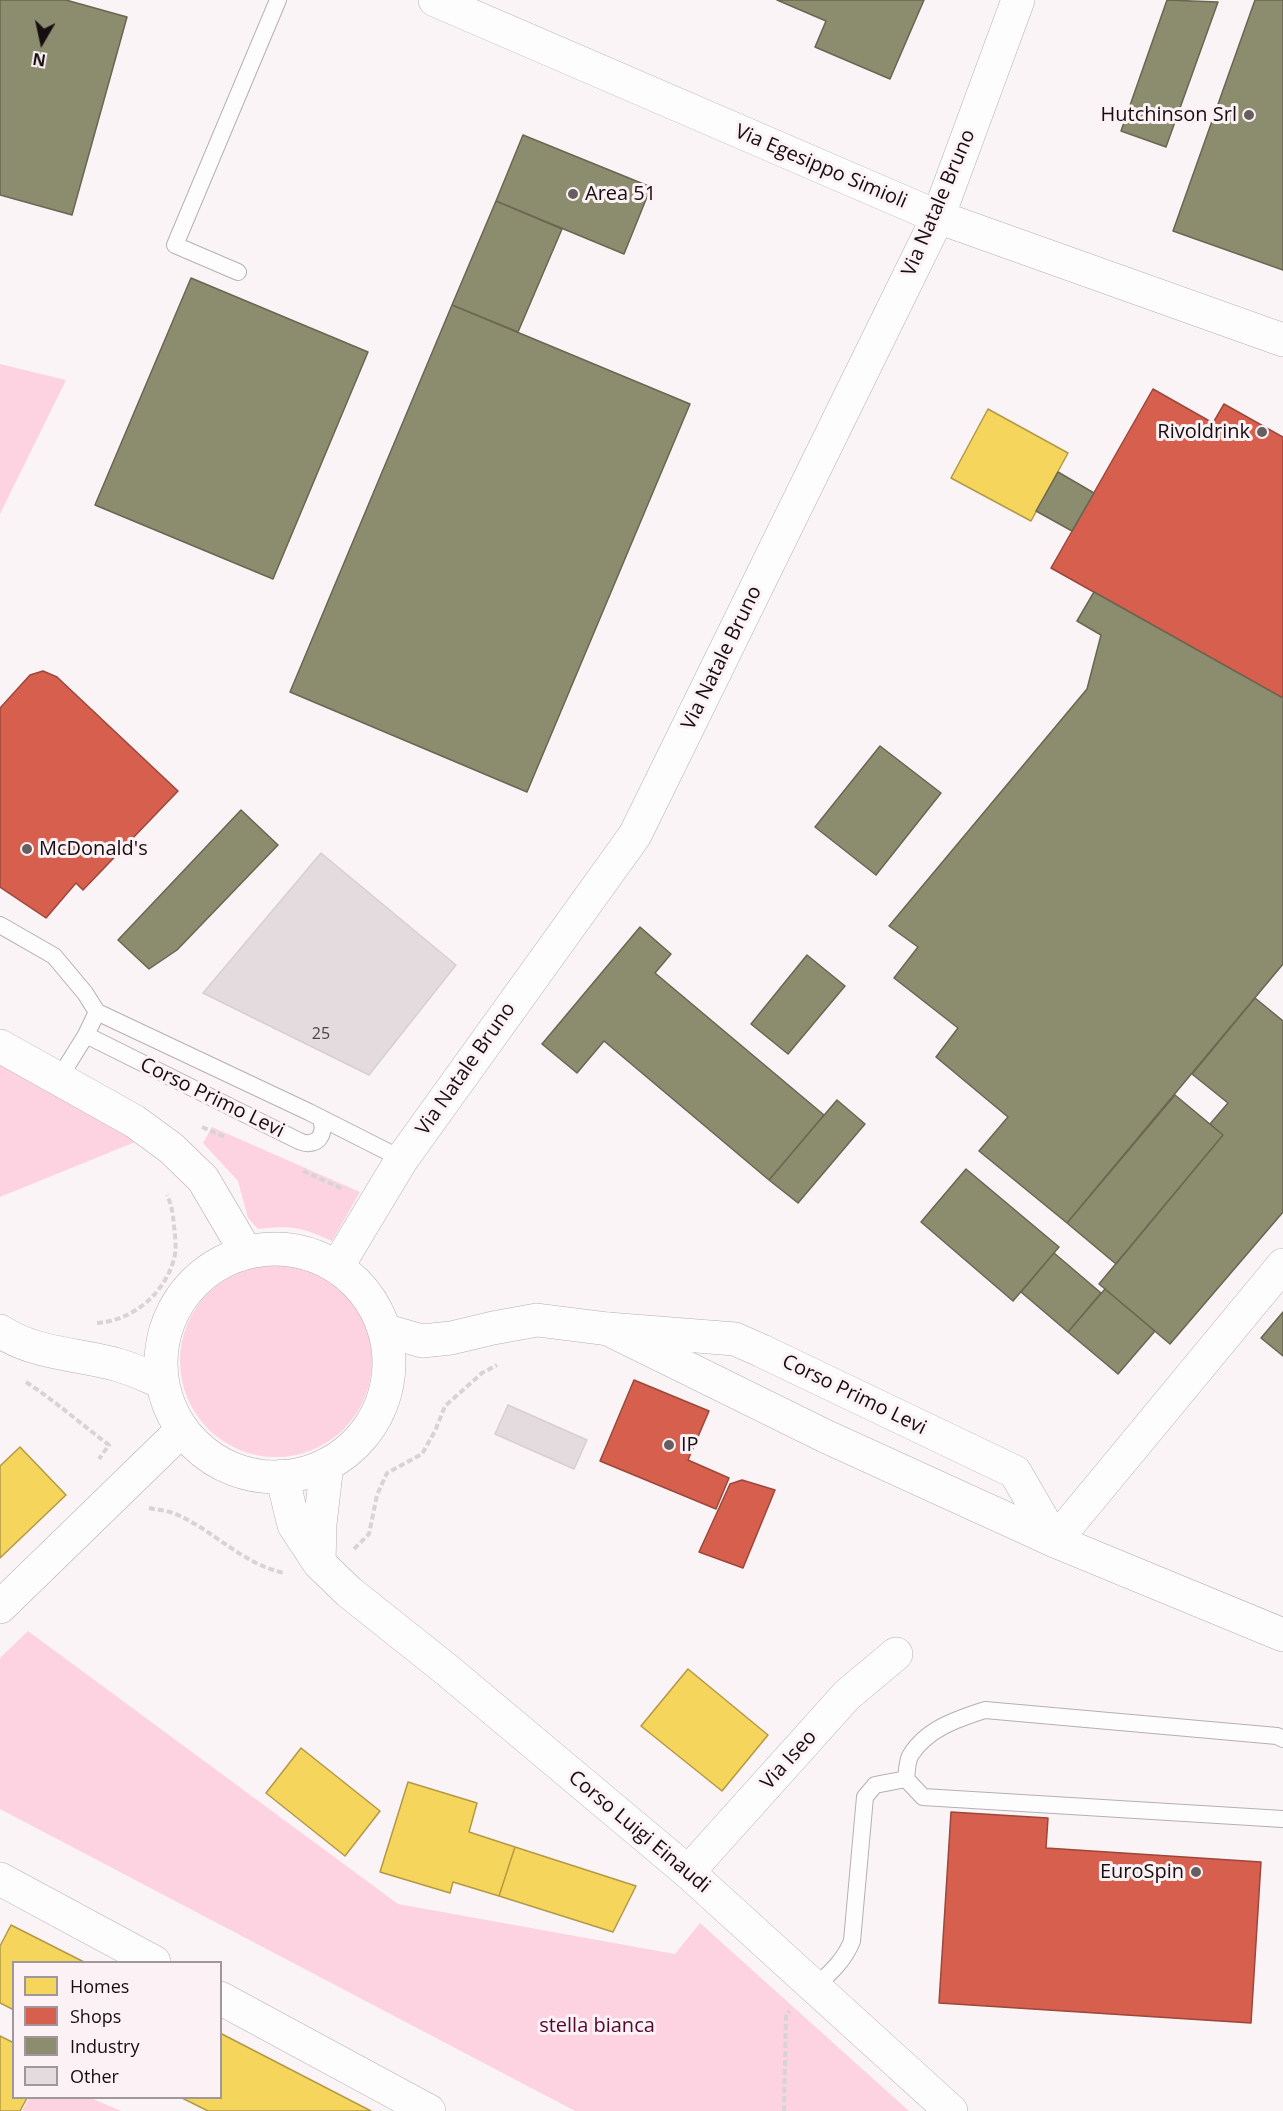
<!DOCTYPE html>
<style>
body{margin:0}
#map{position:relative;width:1283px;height:2111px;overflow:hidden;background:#faf4f6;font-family:"Open Sans",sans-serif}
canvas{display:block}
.legend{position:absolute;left:12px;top:1961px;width:210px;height:138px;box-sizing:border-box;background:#fcf2f5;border:2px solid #a0979a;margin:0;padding:8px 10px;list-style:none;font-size:18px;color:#160e11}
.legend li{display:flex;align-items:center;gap:12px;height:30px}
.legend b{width:30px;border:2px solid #a0979a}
.north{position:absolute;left:12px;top:12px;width:60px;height:60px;-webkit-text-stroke:4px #fcf2f5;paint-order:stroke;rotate:189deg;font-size:16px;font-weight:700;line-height:24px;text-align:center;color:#160e11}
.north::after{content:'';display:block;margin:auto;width:21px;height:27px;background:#160e11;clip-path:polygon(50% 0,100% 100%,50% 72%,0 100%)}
</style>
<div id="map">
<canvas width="1283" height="2111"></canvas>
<ul class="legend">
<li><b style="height:16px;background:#f6d55c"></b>Homes</li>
<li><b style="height:16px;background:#d6604d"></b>Shops</li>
<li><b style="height:16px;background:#8c8c6e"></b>Industry</li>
<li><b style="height:16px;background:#e3dbdd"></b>Other</li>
</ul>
<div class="north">N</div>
</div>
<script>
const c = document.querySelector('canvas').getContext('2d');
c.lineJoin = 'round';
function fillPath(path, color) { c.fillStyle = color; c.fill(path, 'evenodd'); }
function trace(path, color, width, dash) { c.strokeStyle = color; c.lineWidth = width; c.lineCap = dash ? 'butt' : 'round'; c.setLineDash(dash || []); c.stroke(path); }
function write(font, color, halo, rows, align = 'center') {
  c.font = font + ' "Open Sans",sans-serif'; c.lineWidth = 6; c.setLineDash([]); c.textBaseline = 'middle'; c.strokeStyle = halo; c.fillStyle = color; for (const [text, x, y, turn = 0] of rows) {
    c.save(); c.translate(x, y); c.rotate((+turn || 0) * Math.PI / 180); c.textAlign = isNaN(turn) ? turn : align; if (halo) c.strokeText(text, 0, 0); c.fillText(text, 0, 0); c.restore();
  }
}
const green = new Path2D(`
 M0 364 66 380 0 514Z
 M0 1060 140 1140 0 1197Z
 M212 1127 360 1192 332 1241C301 1227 293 1225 258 1229L248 1218 238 1181 203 1143Z
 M180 1361a96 96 0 1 1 192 0a96 96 0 1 1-192 0Z
 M28 1631 398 1904 675 1954 700 1923 909 2111H575L0 1809V1658Z
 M29 2098H91L121 2111H22Z`);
const homes = new Path2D(`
 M988 409 1068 453 1031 521 951 478Z
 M20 1447 66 1495 0 1558V1466Z
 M688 1669 768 1735 722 1791 641 1726Z
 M301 1748 380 1811 345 1856 266 1793Z
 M408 1782 477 1803 469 1832 515 1847 499 1896 453 1882 450 1893 380 1872Z
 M515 1847 636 1886 613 1932 499 1896Z
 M11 1925 84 1962H14V2010L0 2003V1946Z
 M220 2033 371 2111H208L182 2098H220Z
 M0 2036 14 2043V2098H27L20 2111H0Z`);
const shops = new Path2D(`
 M1153 389 1213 423 1224 404 1283 437V698L1051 568Z
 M43 671 57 677 178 791 83 890 76 883 46 918 0 887V708L30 675Z
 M634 1380 709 1411 688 1460 729 1478 716 1509 600 1461Z
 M742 1480 775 1490 743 1568 699 1552 730 1484Z
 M951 1812 1048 1818 1046 1848 1261 1862 1251 2023 939 2003Z`);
const industry = new Path2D(`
 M0 0H66L127 17 72 215 0 195Z
 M777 0H924L890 79 815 47 826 21Z
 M1167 0 1218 2 1166 147 1121 131Z
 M1255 0H1283V270L1173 231Z
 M523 135 651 187 624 254 496 201Z
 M496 201 562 229 518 332 452 305Z
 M191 278 368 352 273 579 95 505Z
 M452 305 690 404 527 792 290 692Z
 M1058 472 1094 493 1072 531 1036 511Z
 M1094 592 1283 698V964L1067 1223 979 1151 1008 1117 936 1057 958 1028 894 978 918 947 889 926 1087 689 1101 635 1077 621Z
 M880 746 941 793 876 875 815 827Z
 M241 810 278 845 177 950 149 969 118 940Z
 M640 927 671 954 655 973 824 1115 769 1180 604 1041 577 1073 542 1044Z
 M807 955 845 986 788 1054 751 1024Z
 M1255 998 1283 1021V1212L1170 1344 1099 1284 1223 1135 1210 1124 1228 1103 1192 1074Z
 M1175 1095 1223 1135 1116 1264 1067 1223Z
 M837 1100 865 1124 798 1203 769 1180Z
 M966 1169 1059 1247 1013 1301 921 1222Z
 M1054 1253 1101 1293 1068 1332 1021 1292Z
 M1105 1289 1155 1331 1118 1374 1068 1332Z
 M1283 1312V1356L1261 1338Z`);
const building = new Path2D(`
 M321 853 456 965 369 1075 203 993Z
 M508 1405 587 1440 574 1469 495 1434Z`);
const path = new Path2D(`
 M202 1127 225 1137
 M303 1171 343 1189
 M97 1323C134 1320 164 1294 174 1259 177 1249 175 1236 174 1226 173 1214 172 1206 167 1195
 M26 1382C55 1401 81 1424 109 1445L99 1459
 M149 1508C157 1510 165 1510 173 1513 213 1529 240 1563 284 1573
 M354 1549 369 1534 377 1495 387 1473 422 1454 435 1431 445 1406 482 1373 497 1365
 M784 2111 786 2015 790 2011`);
const service = new Path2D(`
 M238 272 175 245 278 0
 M0 925 54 956 85 993 97 1012 86 1035 58 1080
 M97 1012 309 1112 402 1159
 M86 1035 299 1141C302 1142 306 1144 309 1143 323 1142 325 1127 320 1118
 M1283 1739 1277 1736 985 1710C957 1719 926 1729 910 1756 907 1762 907 1772 906 1779L923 1797 1283 1819
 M815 1987C830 1973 844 1961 852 1941L865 1797 875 1785 906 1779`);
const minor = new Path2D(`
 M435 0 938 217 1283 340
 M337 1267 402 1159 635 835 938 217 1018 0
 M608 1329 735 1339 762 1351 1015 1472 1055 1541 1283 1265
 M688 1872 847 1695 896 1654
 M0 1879 154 1962
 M220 1998 429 2111`);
const tertiary = new Path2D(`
 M0 1607 182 1430`);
const secondary = new Path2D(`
 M0 1046 134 1121 171 1148 203 1179 246 1252
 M161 1363a114 114 0 1 1 228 0a114 114 0 1 1-228 0Z
 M384 1330 422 1341 451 1338 493 1328 537 1320 608 1329 825 1436 1055 1541 1283 1635
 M0 1331C34 1354 79 1354 118 1365 133 1369 147 1376 162 1382
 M282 1476 294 1525 319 1563 349 1592 447 1670 688 1872 951 2111
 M319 1563 320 1524 327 1464`);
const markers = [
 [1249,115,6,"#665e61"],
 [573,194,6,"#665e61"],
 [1262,432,6,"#665e61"],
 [27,849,6,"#665e61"],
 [669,1445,6,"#665e61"],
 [1196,1872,6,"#665e61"]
];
const numberNames = [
 ["25",321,1034]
];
const poiNames = [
 ["Hutchinson Srl",1237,115],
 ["Area 51",585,194,"left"],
 ["Rivoldrink",1250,432],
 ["McDonald's",39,849,"left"],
 ["IP",681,1445,"left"],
 ["EuroSpin",1184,1872]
];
const streetNames = [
 ["Via Egesippo Simioli",821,167,23],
 ["Via Natale Bruno",939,203,-67],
 ["Via Natale Bruno",722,658,-64],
 ["Via Natale Bruno",466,1069,-55],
 ["Corso Primo Levi",212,1098,26],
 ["Corso Primo Levi",854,1395,26],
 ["Via Iseo",789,1760,-48],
 ["Corso Luigi Einaudi",639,1832,40]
];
const parkNames = [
 ["stella bianca",597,2026]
];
fillPath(green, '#fdd3e2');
fillPath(homes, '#f6d55c');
trace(homes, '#b39946', 1.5);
fillPath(shops, '#d6604d');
trace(shops, '#9c473b', 1.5);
fillPath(industry, '#8c8c6e');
trace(industry, '#696652', 1.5);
fillPath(building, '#e3dbdd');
trace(building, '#d7d0d2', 1.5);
trace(service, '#b6afb1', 18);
trace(minor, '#b6afb1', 34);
trace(tertiary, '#b6afb1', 34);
trace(secondary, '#b6afb1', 34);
trace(path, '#d6d4d5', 4, [6, 3]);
trace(service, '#fefdfe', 16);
trace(minor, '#fefdfe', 33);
trace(tertiary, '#fefdfe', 33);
trace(secondary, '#fefdfe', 33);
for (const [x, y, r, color] of markers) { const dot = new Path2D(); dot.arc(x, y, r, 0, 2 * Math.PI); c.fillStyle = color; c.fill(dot); trace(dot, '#fcf2f5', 2); }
write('16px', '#4c4447', null, numberNames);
write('20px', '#160e11', '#fcf2f5', poiNames, 'right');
write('20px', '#160e11', '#fcf2f5', streetNames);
write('20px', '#55072e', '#fcf2f5', parkNames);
</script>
